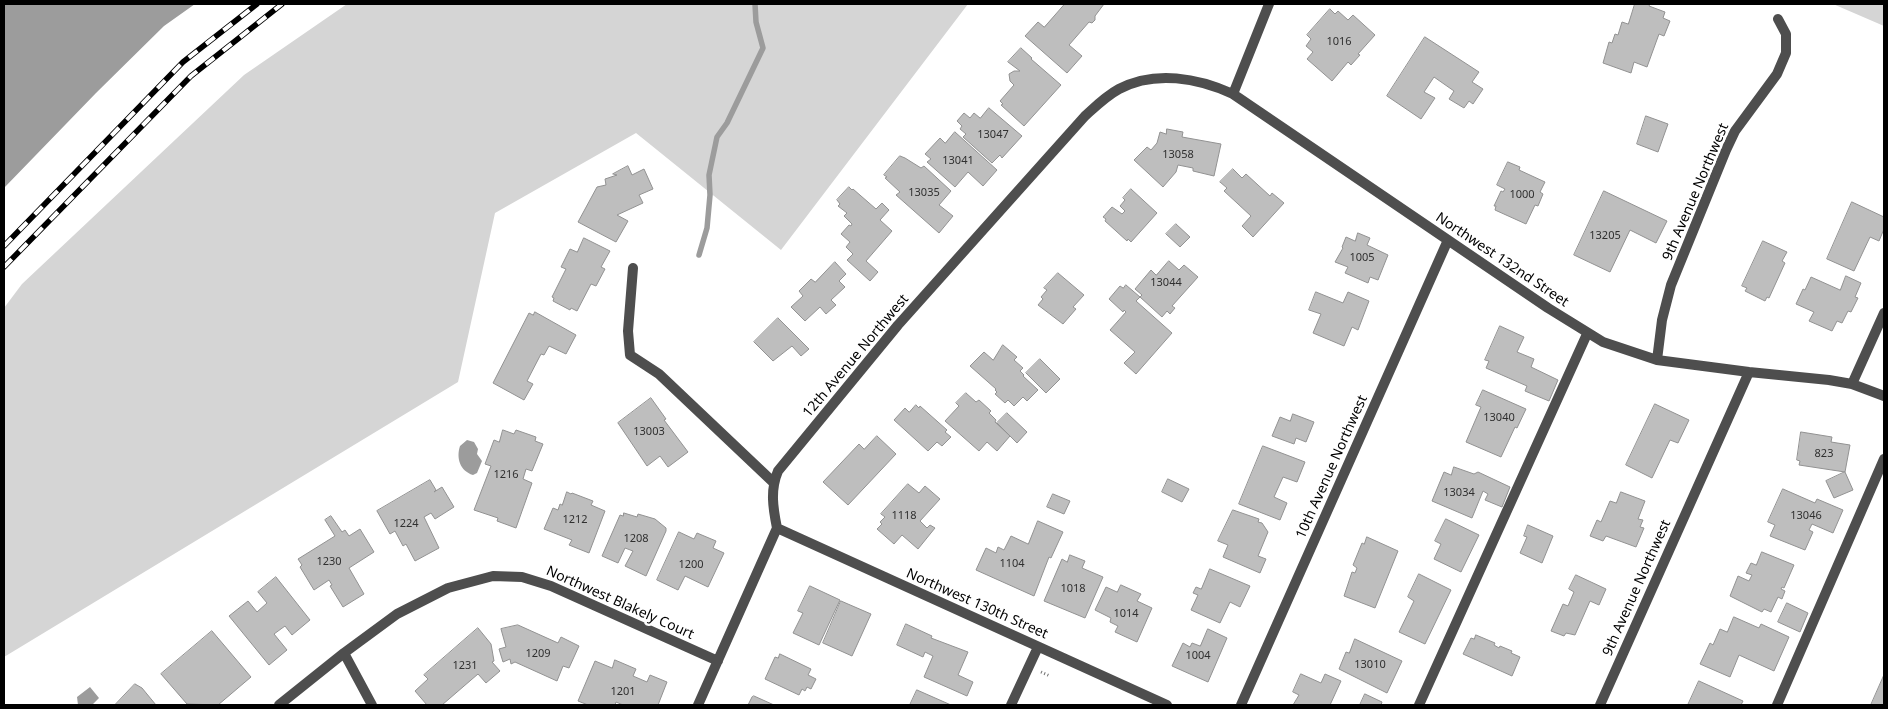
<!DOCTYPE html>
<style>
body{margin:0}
#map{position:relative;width:1888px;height:709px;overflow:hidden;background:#fff;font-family:"Noto Sans",sans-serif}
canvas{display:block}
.frame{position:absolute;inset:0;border:5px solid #000;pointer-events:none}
</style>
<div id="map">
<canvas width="1888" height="709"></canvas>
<div class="frame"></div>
</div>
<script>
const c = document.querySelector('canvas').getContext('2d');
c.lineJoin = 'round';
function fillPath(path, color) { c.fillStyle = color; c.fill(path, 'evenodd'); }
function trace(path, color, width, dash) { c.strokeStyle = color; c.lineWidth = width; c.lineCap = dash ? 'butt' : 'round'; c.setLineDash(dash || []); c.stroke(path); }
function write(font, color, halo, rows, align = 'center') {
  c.font = font + ' "Noto Sans",sans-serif'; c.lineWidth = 5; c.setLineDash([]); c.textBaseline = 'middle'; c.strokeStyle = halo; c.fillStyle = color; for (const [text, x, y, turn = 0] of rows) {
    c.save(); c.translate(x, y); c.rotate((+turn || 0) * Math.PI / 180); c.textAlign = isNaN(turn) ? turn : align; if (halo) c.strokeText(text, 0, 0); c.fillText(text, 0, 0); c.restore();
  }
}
const green = new Path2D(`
 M347 4H968L781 250 636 133 495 213 458 382 4 657V308L22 284 244 75Z
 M1833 4H1884V26Z`);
const water = new Path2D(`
 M4 4H195L164 26 96 93 4 188Z
 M467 440 474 442 478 449 477 454 482 461 477 473 473 475C460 471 456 458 460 446Z
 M90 687 99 698 92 705H78L77 697Z`);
const stream = new Path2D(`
 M699 255 707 228 710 195 709 175 717 137 727 123 763 48 756 22 755 4`);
const building = new Path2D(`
 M1065 4H1104L1095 16V20L1092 23 1089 22 1069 45 1082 56 1067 73 1025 36 1038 22 1044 27Z
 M1635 4H1650L1649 6 1665 12 1663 18 1670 21 1664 36 1659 34 1647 67 1634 62 1631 73 1603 63 1609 42 1612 43 1615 34 1618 35 1622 22 1628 24Z
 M1330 9 1335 14 1338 11 1348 20 1353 15 1375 35 1358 54 1360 55 1351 65 1348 62 1332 81 1307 59 1313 52 1306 46 1311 39 1307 35Z
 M1425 37 1479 72 1472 82 1483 89 1473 104 1469 101 1464 108 1449 99 1454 91 1434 77 1424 92 1435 98 1421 119 1387 96Z
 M1021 48 1032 58 1031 59 1061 85 1024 126 1001 105 1003 104 1000 101 1014 85 1010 81 1009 74 1014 71H1020L1008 62Z
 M989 108 1022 136 1002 158 1000 155 992 163 963 137 966 134 960 129 962 126 957 121 964 113 970 118 974 113 980 118Z
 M1646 116 1668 124 1658 152 1637 144Z
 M1167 129 1183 132 1182 137 1221 144 1214 176 1193 171V168L1178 165 1176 172 1163 187 1134 160 1147 147 1151 150 1157 143 1160 132 1166 134Z
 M955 132 997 170 983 186 968 172 955 187 927 162 931 159 925 154 940 138 945 143Z
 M900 156 905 158 921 168 924 166 951 191 939 205 953 216 939 233 896 195 900 192 885 178 887 177 884 175Z
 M1508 162 1520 167 1519 170 1545 182 1540 192 1543 194 1538 206 1535 205 1526 224 1495 210 1496 206H1494L1501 191 1503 192 1505 189 1497 185Z
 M628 166 632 175 644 169 653 189 639 195 643 203 617 215 628 221 616 242 578 222 597 187 606 185 605 179 617 175 613 174Z
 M1233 169 1242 178 1246 174 1270 196 1272 193 1284 203 1253 237 1242 226 1251 216 1224 191 1227 188 1220 182Z
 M849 187 852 190 853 189 876 209 882 203 889 210 880 220 892 231 866 261 878 272 870 281 847 260 853 254 846 247 850 242 841 234 849 225 851 226 852 224 844 216 847 213 838 206 840 204 837 200Z
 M1131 189 1157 213 1131 242 1128 239 1127 241 1105 221 1106 219 1103 217 1112 207 1122 214 1125 211 1120 206 1125 200 1123 198Z
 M1604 191 1667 221 1656 243 1630 230 1610 272 1574 255Z
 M1852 202 1884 217V229L1879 241 1870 237 1854 271 1827 259Z
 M1176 224 1190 237 1180 247 1166 234Z
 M1358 233 1370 238 1367 245 1388 255 1378 280 1370 277 1368 283 1345 273 1348 267 1335 262 1343 248 1342 247 1346 237 1355 241Z
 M584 238 610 251 601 267 605 269 596 286 591 284 577 311 571 308 570 310 553 301 554 298 552 297 566 269 561 267 570 249 577 252Z
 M1763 241 1787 252 1782 261 1785 263 1769 298 1767 297 1765 301 1745 291 1747 288 1742 286Z
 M1169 261 1179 270 1184 265 1198 277 1172 306 1175 308 1170 314 1167 311 1162 317 1140 297 1142 295 1135 289 1151 270 1156 275Z
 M835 262 846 274 839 281 845 287 831 300 836 305 826 314 820 307 805 321 791 307 803 296 799 291 811 279 815 282Z
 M1058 273 1084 295 1073 307 1076 309 1063 324 1038 305 1043 299 1041 297 1047 290 1044 288Z
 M1846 276 1861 283 1855 297 1858 298 1851 312 1848 311 1842 323 1837 321 1832 331 1809 321 1814 312 1796 304 1803 289 1805 290 1811 277 1840 290Z
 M1126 285 1140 297 1136 301 1172 333 1136 374 1124 363 1135 352 1110 330 1126 312 1124 310 1123 312 1109 299 1120 286 1123 288Z
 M1316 292 1343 303 1348 292 1369 301 1358 330 1352 327 1344 346 1313 333 1321 314 1309 310Z
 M535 312 576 335 566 354 549 346 544 355 541 354 527 381 533 384 524 400 493 383 529 313 533 315Z
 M778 318 809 349 801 356 792 346 773 361 754 342Z
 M1500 326 1524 337 1517 352 1534 359 1531 367 1558 380 1549 401 1525 391 1527 386 1486 368 1489 361 1485 360Z
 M1003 345 1017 357 1014 360 1023 368 1020 371 1024 375 1023 376 1038 390 1027 401 1023 397 1014 406 1008 400 1005 403 995 394 997 392 995 390 996 389 970 366 984 352 993 360Z
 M1040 359 1060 379 1046 393 1026 373Z
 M1483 390 1526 409 1517 428 1515 427 1501 457 1466 442 1481 407 1476 405Z
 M966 393 976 402 979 400 991 411 989 413 996 420 995 422 1010 436 997 451 987 442 979 451 945 421 959 406 956 403Z
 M651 398 666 419 664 420 688 452 668 467 660 456 647 466 618 423Z
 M1655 404 1689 420 1678 443 1670 440 1652 478 1626 465Z
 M916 405 919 408 920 406 947 430 945 432 951 437 942 446 937 442 928 451 894 420 905 408 909 412Z
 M1007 413 1027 432 1017 443 997 423Z
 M1293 414 1314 422 1306 442 1296 438 1294 444 1272 436 1280 417 1290 421Z
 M503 430 514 434 516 430 536 437 535 441 543 444 532 471 526 469 523 479 532 483 516 528 497 521 498 518 474 510 491 466 485 464 494 440 499 442Z
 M1801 432 1832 437 1831 442 1850 445 1845 472 1799 465 1800 461 1797 460Z
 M877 436 896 454 848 505 823 482 859 444 864 449Z
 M1263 446 1305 462 1297 482 1283 477 1274 497 1287 503 1280 520 1239 504Z
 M1454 467 1474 474 1478 472 1510 487 1502 507 1485 500 1488 494 1483 491 1472 518 1432 501 1444 472 1451 475Z
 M1845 472 1853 490 1834 498 1826 481Z
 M1168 479 1189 489 1182 502 1162 492Z
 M430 480 436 490 434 492 442 487 454 507 435 519 431 513 424 517 439 548 415 561 406 544 403 546 395 531 390 534 377 511Z
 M908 484 919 493 925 486 940 499 920 521 927 528 930 525 935 528 918 549 902 535 894 544 877 529 882 524 880 522 885 517 881 514Z
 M1783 489 1815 503 1817 499 1843 510 1833 533 1812 524 1809 530 1813 532 1805 550 1770 536 1775 525 1768 522Z
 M567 492 571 494 572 493 593 501 591 505 605 511 589 553 569 545 572 540 544 529 553 508 558 510 560 504 562 505Z
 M1621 492 1645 501 1638 519 1643 520 1640 527 1644 528 1636 547 1606 536 1603 541 1590 536 1597 520 1601 522 1610 501 1616 503Z
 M1053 494 1070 501 1064 514 1047 507Z
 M1233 510 1259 519 1258 522 1262 523 1268 532 1258 556 1266 559 1260 573 1223 557 1228 545 1218 541Z
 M624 513 637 517 638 514 655 519 666 528V531L646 576 625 566 633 551 625 548 618 563 602 556 620 515 623 516Z
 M331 516 342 532 345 530 349 536 360 529 374 552 349 568 364 594 343 607 330 586 332 585 329 580 314 590 300 567 302 565 298 559 335 536 325 520Z
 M1446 519 1479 535 1461 572 1434 559 1441 544 1435 541Z
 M1038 521 1063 532 1051 558 1049 557 1034 596 976 570 986 548 996 553 998 547 1004 550 1011 536 1028 544Z
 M1528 525 1553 536 1542 563 1520 553 1527 537 1524 536Z
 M679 532 694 539 697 533 716 541 713 548 724 553 708 587 685 576 678 590 657 580Z
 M1367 537 1398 551 1375 608 1344 596 1352 572 1355 573 1357 568 1353 565 1362 543 1364 544Z
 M1762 552 1794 565 1784 588 1782 587 1781 589 1785 591 1782 599 1778 597 1771 612 1764 609 1762 612 1730 596 1738 576 1749 581 1752 575 1746 573 1751 563 1756 565Z
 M1070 555 1085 561 1082 568 1103 577 1085 618 1044 601 1062 559 1067 562Z
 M1210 569 1250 586 1240 607 1230 602 1220 623 1191 610 1198 595 1193 593 1196 587 1201 589Z
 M1419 574 1451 590 1425 644 1399 632 1414 601 1408 597Z
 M1576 575 1606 589 1599 605 1590 601 1575 635 1566 633 1564 636 1551 631 1563 604 1568 606 1574 592 1569 589Z
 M276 577 310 620 292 635 285 626 274 634 287 650 269 665 229 616 248 601 257 612 267 603 258 592Z
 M1121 585 1141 594 1137 601 1152 608 1137 642 1115 632 1118 626 1110 622 1111 618 1095 610 1106 587 1117 592Z
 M810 586 840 600 819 645 793 633 803 613 798 611Z
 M841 601 871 614 852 656 823 643Z
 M1787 603 1808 613 1800 632 1778 622Z
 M1734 617 1759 628 1761 624 1789 637 1774 671 1739 655 1730 677 1700 664 1710 643 1713 645 1720 629 1727 632Z
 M906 624 932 636 931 638 968 652 958 675 973 682 967 696 924 677 933 656 925 652 923 657 897 645Z
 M518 625 558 643 561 637 579 646 569 668 563 666 557 681 515 662 511 664 510 659 503 662 499 649 506 647 501 629Z
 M478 628 491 644 494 661 492 662 500 671 486 683 478 674 442 705H427L415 691 428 679 424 675Z
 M1208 629 1227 638 1208 682 1172 666 1183 643 1190 647 1192 643 1200 646Z
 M212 631 251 677 218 705 187 704 161 674Z
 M1476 635 1495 643 1494 645 1499 648 1500 646 1512 651 1511 653 1520 657 1512 676 1463 654 1471 638 1474 639Z
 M1355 639 1402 661 1387 693 1339 669 1346 652 1349 653Z
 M780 654 811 669 808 675 816 679 811 689 807 687 805 691 802 689 799 695 765 679 775 657 778 658Z
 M615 660 636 669 633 676 647 682 650 675 667 682 658 705H623L616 702 615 705H588L578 701 595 661 612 668Z
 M1301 674 1321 683 1325 674 1341 681 1330 705H1293L1299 695 1293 692Z
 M1884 675V705H1871Z
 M1699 681 1743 701 1741 705H1688Z
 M135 684 142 688 156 705H115Z
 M917 690 951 705H910Z
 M1365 694 1382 702 1381 705H1360Z
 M754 696 774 705H748L752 697Z`);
const path = new Path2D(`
 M1041 672 1050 676`);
const service = new Path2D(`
 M1419 705 1587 334
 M1777 705 1884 459`);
const minor = new Path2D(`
 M1233 94 1269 4
 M633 268 628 331 630 355 659 374 773 482
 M1657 360 1662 320 1671 285 1726 150 1735 131 1777 74 1786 53V34L1778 19
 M1852 384 1884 313
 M777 528 1167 705
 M344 653 372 705
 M279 705 344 653 397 614 448 588 493 576 522 577 551 586 718 661
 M698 705 777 528C773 508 770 490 778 471L898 325 1085 116C1096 106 1106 96 1119 89 1155 70 1198 78 1233 94L1548 308 1603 342 1657 360 1749 372 1829 380 1852 384 1884 396
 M1011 705 1038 647
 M1241 705 1448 240
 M1600 705 1749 372`);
const rail = new Path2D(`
 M4 246 183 62 257 4
 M4 267 191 76 282 4`);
const numberNames = [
 ["1016",1339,42],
 ["13047",993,135],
 ["13058",1178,155],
 ["13041",958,161],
 ["13035",924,193],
 ["1000",1522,195],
 ["13205",1605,236],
 ["1005",1362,258],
 ["13044",1166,283],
 ["13040",1499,418],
 ["13003",649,432],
 ["823",1824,454],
 ["1216",506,475],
 ["13034",1459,493],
 ["1118",904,516],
 ["13046",1806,516],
 ["1212",575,520],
 ["1224",406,524],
 ["1208",636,539],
 ["1230",329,562],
 ["1104",1012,564],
 ["1200",691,565],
 ["1018",1073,589],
 ["1014",1126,614],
 ["1209",538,654],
 ["1004",1198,656],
 ["13010",1370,665],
 ["1231",465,666],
 ["1201",623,692]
];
const streetNames = [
 ["9th Avenue Northwest",1696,192,-67],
 ["Northwest 132nd Street",1502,260,34],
 ["12th Avenue Northwest",856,356,-50],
 ["10th Avenue Northwest",1332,467,-66],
 ["9th Avenue Northwest",1637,588,-66],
 ["Northwest Blakely Court",620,603,24],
 ["Northwest 130th Street",977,604,24]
];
fillPath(green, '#d5d5d5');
fillPath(water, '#9c9c9c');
trace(stream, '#9c9c9c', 5.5);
fillPath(building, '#bebebe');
trace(building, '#929292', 1);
trace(path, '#707070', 3, [1, 2.5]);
trace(service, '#4e4e4e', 10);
trace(minor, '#4e4e4e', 10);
trace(rail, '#000', 5.5);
trace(rail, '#fff', 4, [11]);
write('11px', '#303030', null, numberNames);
write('14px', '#000', '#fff', streetNames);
</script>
